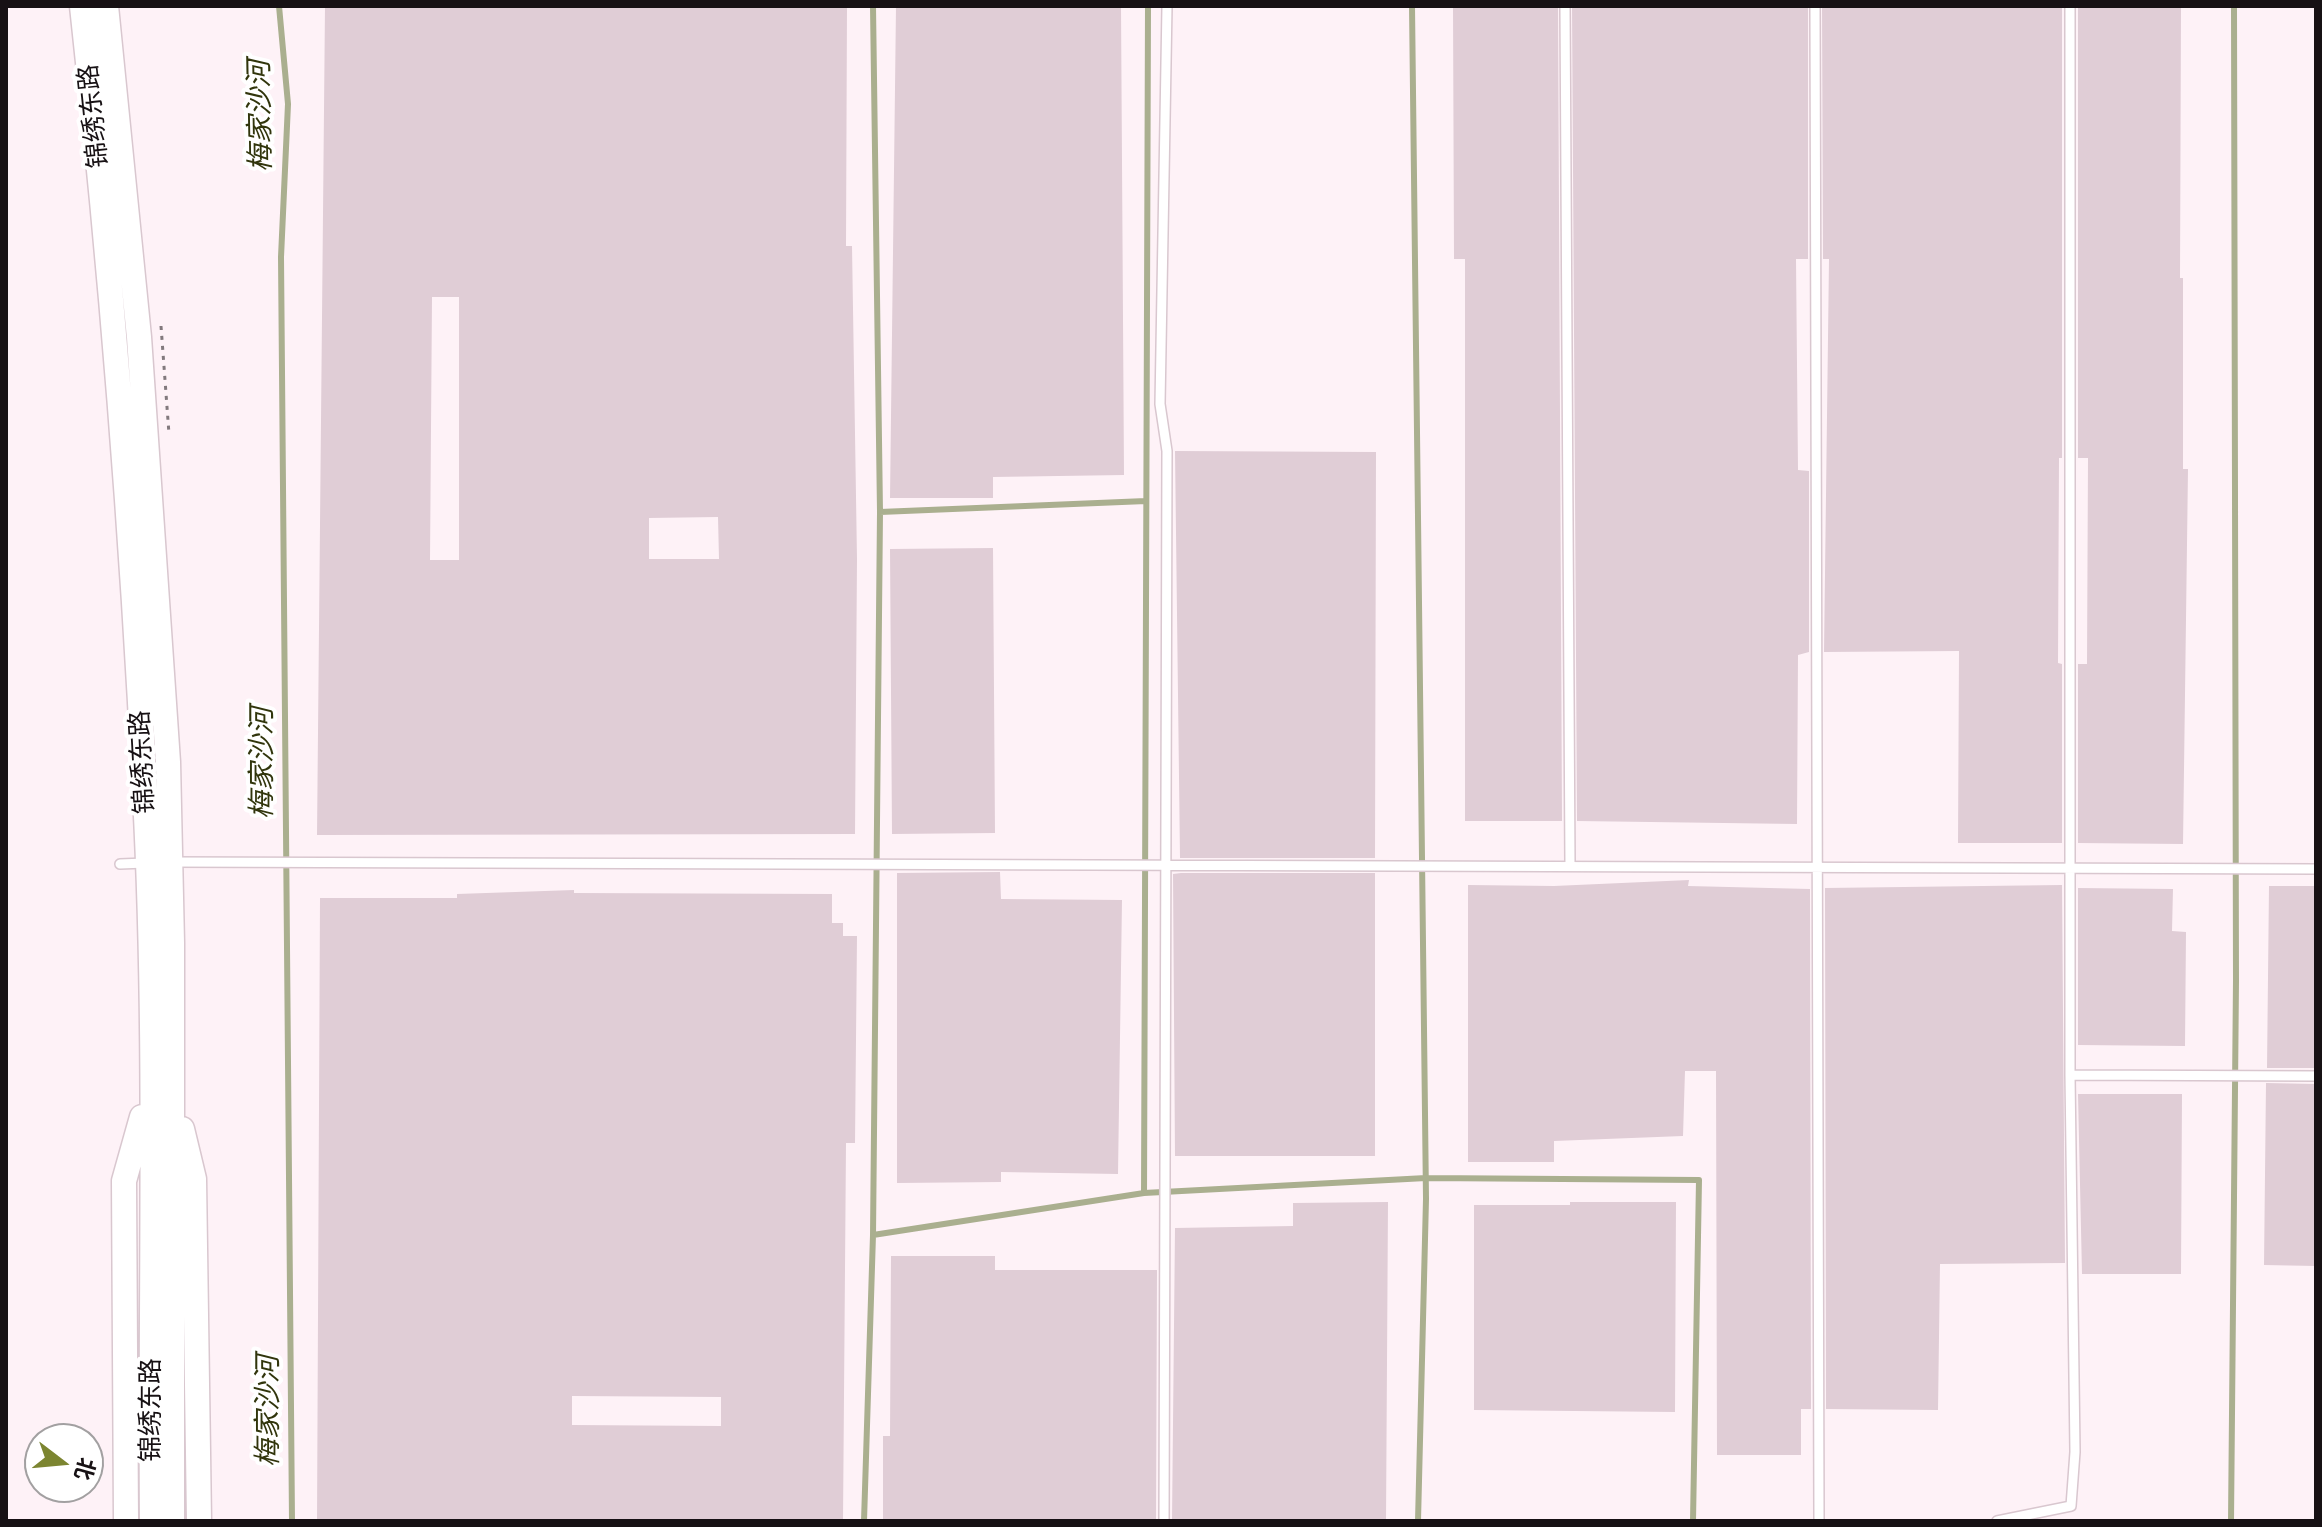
<!DOCTYPE html>
<meta charset="utf-8">
<style>
body{margin:0}
#map{position:relative;width:2322px;height:1527px;overflow:hidden;background:#fef2f7;font-family:"IBM Plex Serif","Noto Sans SC",serif}
canvas{display:block}
.frame{position:absolute;inset:0;border:8px solid #171114;pointer-events:none}
.north{position:absolute;left:24px;top:1423px;width:80px;height:80px;box-sizing:border-box;background:#fff;border:2px solid #a2a0a1;border-radius:50%;rotate:106deg;font-size:22px;font-weight:700;line-height:32px;text-align:center;color:#171114}
.north::after{content:'';display:block;margin:auto;width:28px;height:36px;background:#7c8531;clip-path:polygon(50% 0,100% 100%,50% 72%,0 100%)}
</style>
<div id="map">
<canvas width="2322" height="1527"></canvas>
<div class="frame"></div>
<div class="north">北</div>
</div>
<script>
const c = document.querySelector('canvas').getContext('2d');
c.lineJoin = 'round';
function trace(path, color, width, dash) { c.strokeStyle = color; c.lineWidth = width; c.lineCap = dash ? 'butt' : 'round'; c.setLineDash(dash || []); c.stroke(path); }
function fillPath(path, color) { c.fillStyle = color; c.fill(path, 'evenodd'); }
function write(font, color, halo, rows, align = 'center') {
  c.font = font + ' "IBM Plex Serif","Noto Sans SC",serif'; c.lineWidth = 8; c.setLineDash([]); c.textBaseline = 'middle'; c.strokeStyle = halo; c.fillStyle = color; for (const [text, x, y, turn = 0] of rows) {
    c.save(); c.translate(x, y); c.rotate((+turn || 0) * Math.PI / 180); c.textAlign = isNaN(turn) ? turn : align; if (halo) c.strokeText(text, 0, 0); c.fillText(text, 0, 0); c.restore();
  }
}
const stream = new Path2D(`
 M279 6 288 104 281 257 292 1521
 M873 6 880 512
 M1412 6 1426 1199 1418 1521
 M1144 1193 1148 6
 M873 1235 880 512 1146 501
 M864 1521 873 1235 1144 1193 1426 1178 1699 1180 1693 1521
 M2231 1521 2236 980 2234 6`);
const building = new Path2D(`
 M325 6H847L846 246H852L857 559 855 834 317 835ZM432 297H459V560H430ZM718 517 719 559H649V518Z
 M896 6H1121L1124 475 993 477V498H890Z
 M1453 6H1558L1562 821H1465V259H1454Z
 M1572 6H1808V259H1796L1798 470 1809 471V652L1798 655 1797 824 1577 821Z
 M1822 6H2062V458H2059L2058 663 2062 664V843H1958L1959 651 1824 652 1829 259H1823Z
 M2078 6H2181L2180 278H2183V469H2188L2183 844 2078 843V664H2087L2088 458H2078Z
 M1175 451 1376 452 1375 858H1180Z
 M993 548 995 833 892 834 890 549Z
 M1000 872 1001 899 1122 900 1118 1174 1001 1172V1182L897 1183V873Z
 M1181 873H1375V1156H1175L1173 874Z
 M1689 880 1688 886 1810 889 1811 1409H1801V1455H1717L1716 1071H1685L1683 1136 1554 1141V1162H1468V885L1554 886Z
 M2062 885 2065 1263 1940 1264 1938 1410 1826 1409 1825 888Z
 M2269 886H2316V1068H2267Z
 M2078 888 2173 889 2172 931 2186 932 2185 1046 2078 1045Z
 M574 890V893L832 894V923H843V936H857L855 1143H846L843 1521H317L320 898H457V894ZM572 1396 721 1397V1426L572 1425Z
 M2266 1083 2316 1084V1266L2264 1265Z
 M2078 1094H2182L2181 1274H2082Z
 M1388 1202 1386 1521H1172L1175 1228 1293 1226V1203Z
 M1570 1202H1676L1675 1412 1474 1410V1205H1570Z
 M891 1256H995V1270H1157L1156 1521H883V1436H890Z`);
const path = new Path2D(`
 M161 326 169 434`);
const lane = new Path2D(`
 M1565 6 1570 866
 M1815 6 1819 1521
 M2070 6V1075L2316 1076
 M171 862 2316 869
 M120 864 145 863
 M1164 1521 1167 451 1160 404 1167 6
 M1997 1521 2071 1506 2075 1452 2070 1075`);
const secondary = new Path2D(`
 M82 6C111 269 132 532 145 797 158 1037 150 1280 152 1521
 M106 6 139 337 168 762 172 943V1521
 M182 1129 194 1179 199 1521
 M126 1521 124 1181 142 1117`);
const streetNames = [
 ["锦绣东路",94,116,-96],
 ["锦绣东路",143,762,-93],
 ["锦绣东路",151,1410,-90]
];
const waterNames = [
 ["梅家沙河",261,116,-91],
 ["梅家沙河",263,763,-90],
 ["梅家沙河",269,1411,-90]
];
trace(stream, '#aaaf8f', 6);
fillPath(building, '#e0cdd6');
trace(lane, '#d9c7cf', 12);
trace(secondary, '#d9c7cf', 27);
trace(path, '#82797d', 3, [4, 6]);
trace(lane, '#fff', 9);
trace(secondary, '#fff', 24);
write('26px', '#171114', '#fff', streetNames);
write('italic 28px', '#31350c', '#fff', waterNames);
</script>
